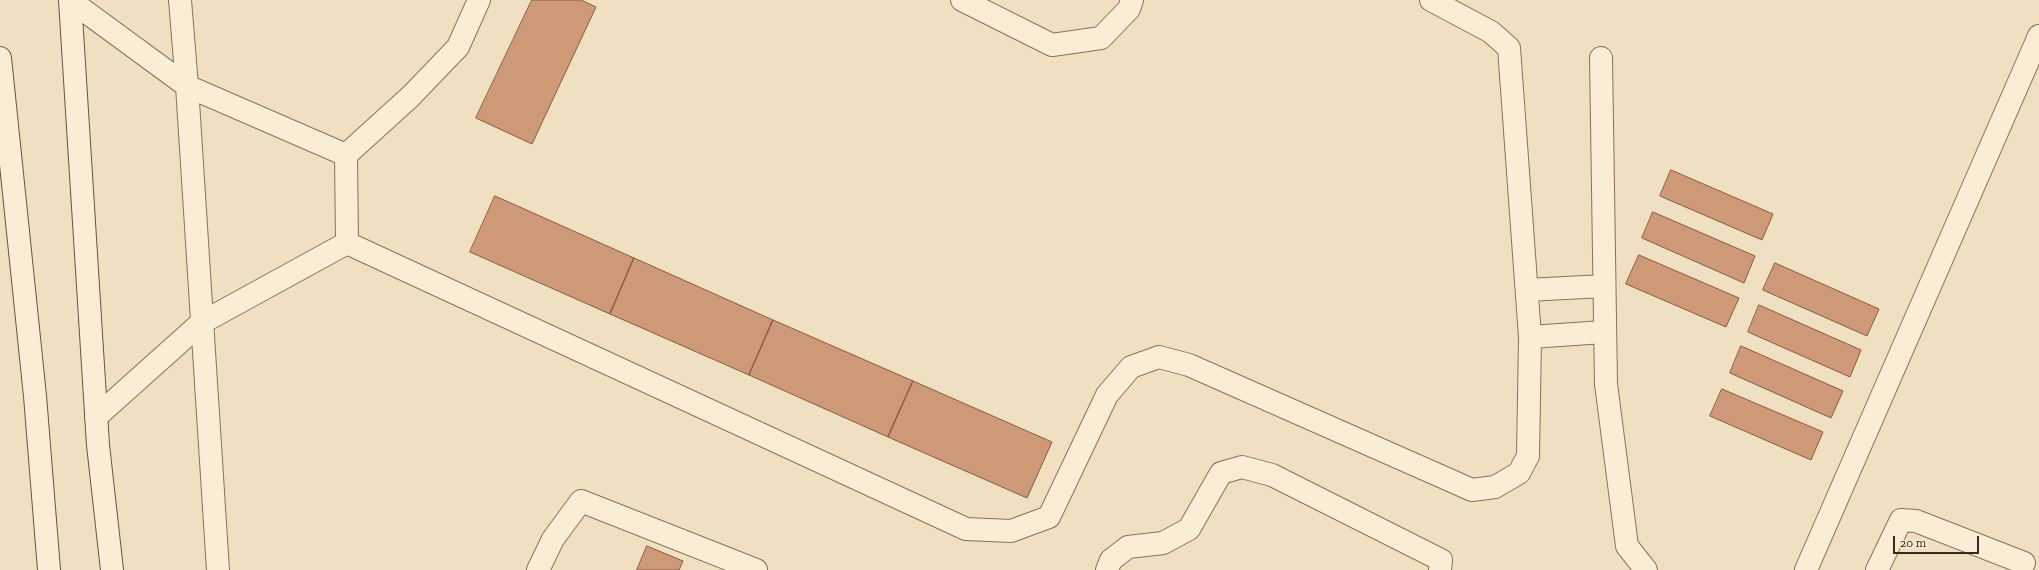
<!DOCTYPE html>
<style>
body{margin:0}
#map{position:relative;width:2039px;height:570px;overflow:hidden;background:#efe0c1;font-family:"Zilla Slab",serif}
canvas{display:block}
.scale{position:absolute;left:1893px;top:536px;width:86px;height:18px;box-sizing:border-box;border:2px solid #38291d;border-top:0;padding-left:5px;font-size:12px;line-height:14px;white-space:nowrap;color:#38291d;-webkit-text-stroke:3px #f6ead1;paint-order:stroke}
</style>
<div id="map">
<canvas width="2039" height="570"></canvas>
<div class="scale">20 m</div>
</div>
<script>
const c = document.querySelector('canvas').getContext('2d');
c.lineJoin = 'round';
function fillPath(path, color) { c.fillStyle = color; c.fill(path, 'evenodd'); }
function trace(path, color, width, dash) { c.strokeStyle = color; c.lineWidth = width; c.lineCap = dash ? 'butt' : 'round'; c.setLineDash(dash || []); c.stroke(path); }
const building = new Path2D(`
 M532 0H581L596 7 532 144 476 118Z
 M1671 170 1773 214 1762 240 1660 196Z
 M495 196 634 258 610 314 470 252Z
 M1653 212 1755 256 1744 283 1642 238Z
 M1639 255 1739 298 1726 327 1626 284Z
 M634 258 773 320 749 375 610 314Z
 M1775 263 1879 309 1867 336 1763 290Z
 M1759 305 1861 350 1850 377 1748 332Z
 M773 320 913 381 888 437 749 375Z
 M1741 346 1843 391 1831 418 1730 373Z
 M913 381 1052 442 1027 498 888 437Z
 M1722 389 1823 432 1811 460 1710 416Z
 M647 546 683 561 679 570H637Z`);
const street = new Path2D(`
 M180 0 187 86 218 570
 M962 0 1052 45 1101 38 1129 9 1132 0
 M71 1 187 86 346 155
 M1601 58 1606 384 1627 546 1646 570
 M347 243 346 155 411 96 458 47 479 0
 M1527 290 1604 286
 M1530 337 1604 332
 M96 417 201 323 347 243 966 529 1011 531 1049 517 1107 395 1131 367 1159 357 1189 365 1472 490 1495 487 1519 473 1528 456 1530 337 1509 48 1491 32 1431 0
 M538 570 553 539 581 501 756 570
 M1107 570 1111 560 1128 547 1163 543 1189 529 1221 473 1242 467 1272 475 1441 560 1440 570
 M1806 570 2039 36
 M1877 570 1901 520 1916 521 2024 563`);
const secondary = new Path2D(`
 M70 0 98 445 112 570
 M0 58 35 396 49 570`);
fillPath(building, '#ce9976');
trace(building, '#885a3e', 1);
trace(street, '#897158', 24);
trace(secondary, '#6a523c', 24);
trace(street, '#f9eed5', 22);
trace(secondary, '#f9eed5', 22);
</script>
